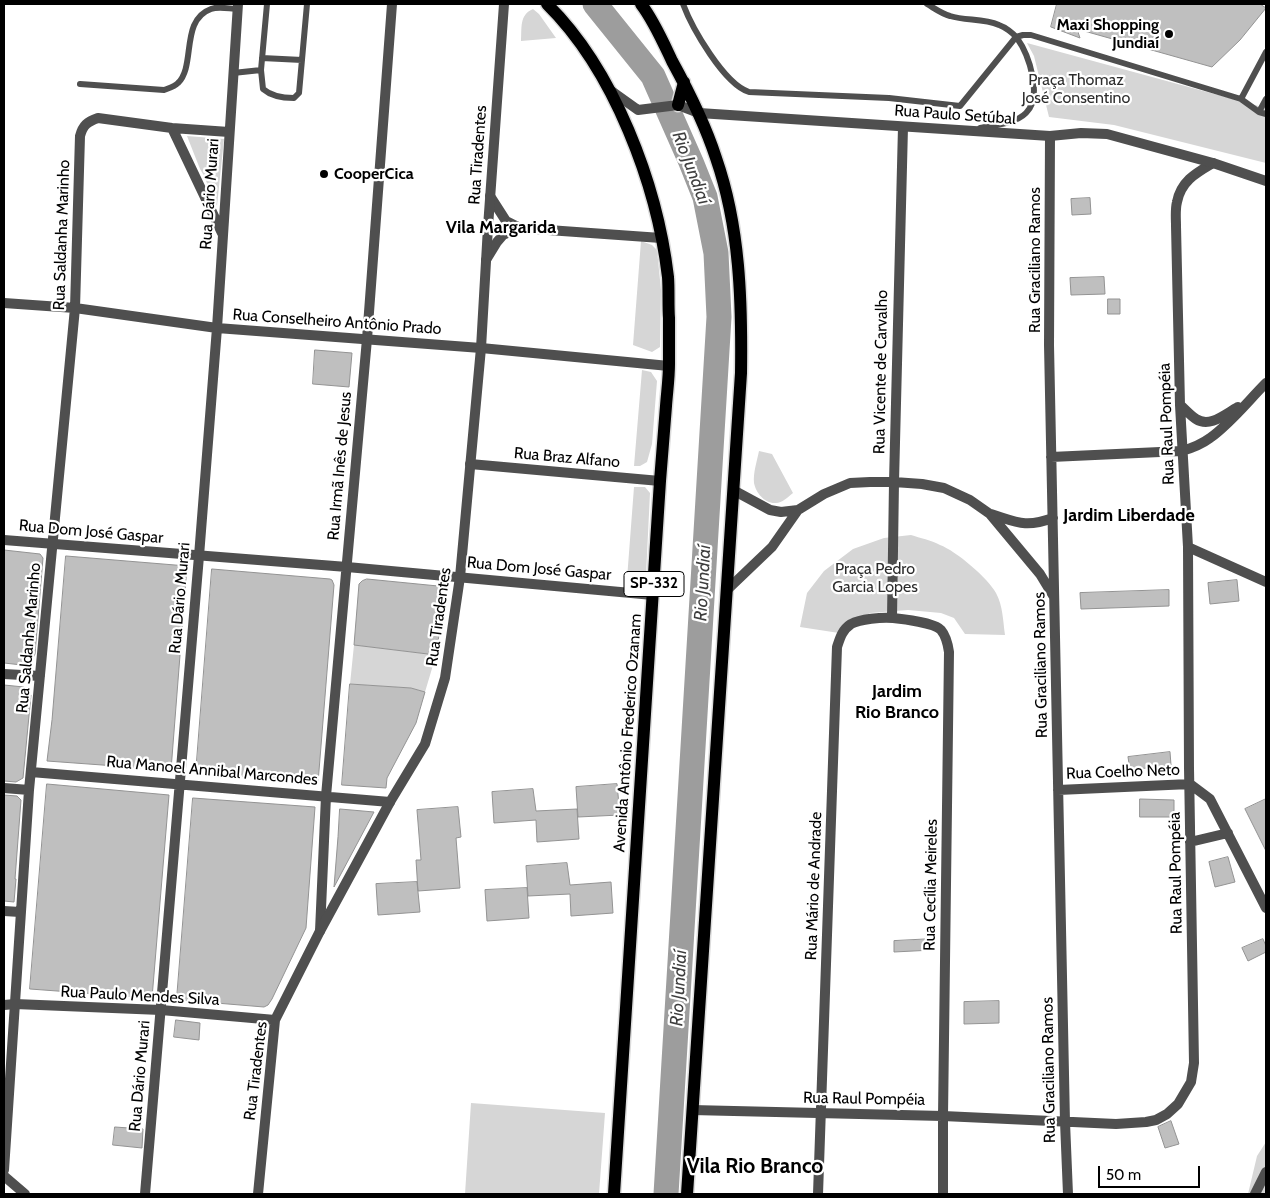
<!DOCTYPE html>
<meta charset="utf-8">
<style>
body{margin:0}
#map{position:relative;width:1270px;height:1198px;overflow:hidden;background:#fff;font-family:Cabin,sans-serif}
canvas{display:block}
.frame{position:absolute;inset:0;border:5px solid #000;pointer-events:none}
.scale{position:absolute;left:1098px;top:1166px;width:102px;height:22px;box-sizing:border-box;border:2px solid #000;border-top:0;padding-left:6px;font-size:15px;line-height:18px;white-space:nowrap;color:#000;-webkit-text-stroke:4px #fff;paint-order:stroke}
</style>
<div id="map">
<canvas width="1270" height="1198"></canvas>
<div class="frame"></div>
<div class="scale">50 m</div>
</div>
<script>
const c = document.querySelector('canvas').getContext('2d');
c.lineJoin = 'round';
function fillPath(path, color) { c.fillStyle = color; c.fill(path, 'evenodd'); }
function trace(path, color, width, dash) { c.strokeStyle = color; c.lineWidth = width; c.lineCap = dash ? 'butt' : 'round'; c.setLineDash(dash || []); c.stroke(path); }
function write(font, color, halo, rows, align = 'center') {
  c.font = font + ' Cabin,sans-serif'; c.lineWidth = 4.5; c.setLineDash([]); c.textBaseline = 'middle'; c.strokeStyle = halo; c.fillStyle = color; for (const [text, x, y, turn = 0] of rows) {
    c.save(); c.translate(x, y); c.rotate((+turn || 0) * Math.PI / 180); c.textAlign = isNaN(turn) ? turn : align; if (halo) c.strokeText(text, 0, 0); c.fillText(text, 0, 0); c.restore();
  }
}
const green = new Path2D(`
 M533 9 539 14 556 38 521 41C522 28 519 15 533 9Z
 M1027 43 1266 108V163L1114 125 1049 117 1034 56Z
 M187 136 224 139 217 206 203 174 200 169Z
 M641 241 652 245 657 250 661 290 660 347 652 352 633 345Z
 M642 370 651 372 657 381 652 444 647 462 640 466H634Z
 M759 451 772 454 793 493C788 497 782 503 776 503 765 504 756 493 754 483 753 473 757 461 759 451Z
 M634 487H645L650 493 646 575 642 581 627 579Z
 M911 535C920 538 931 540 940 545 956 551 988 578 996 593 1003 606 1003 621 1005 635L965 634 954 618 941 613 908 610 870 613 839 633 800 627 807 593 824 571 853 549 884 538Z
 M354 645 436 655 425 692 411 688 350 684Z
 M471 1103 605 1113 599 1194H465Z
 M1266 1142V1194H1248L1257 1156Z`);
const river = new Path2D(`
 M595 4 653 76 691 162 705 197 716 253 719 317 666 1194`);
const building = new Path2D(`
 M1057 4H1260L1266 8 1240 40 1212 67 1077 29 1080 38 1051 27Z
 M1090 198 1091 214 1072 215 1071 199Z
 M1104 277 1105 294 1071 295 1070 278Z
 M1108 299H1120V314H1108Z
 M315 350 352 353 349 387 313 384Z
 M4 550 40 554 43 558 35 654 33 658 22 665 4 663Z
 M66 556 187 566 171 770 47 761 52 720Z
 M212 569 330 579 332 580 334 585 318 783 196 773Z
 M367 579 438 586 442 589 445 595 436 655 354 645 359 584 362 581Z
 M1237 580 1239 601 1210 604 1208 583Z
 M1169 590V606L1081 609 1080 593Z
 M350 684 411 688 425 692 416 723 387 778 386 788 342 785Z
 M4 685 24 687 31 695 23 778 16 782 4 781Z
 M1170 752 1171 765 1130 770 1128 757Z
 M47 784 169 795 152 998 30 989Z
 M617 784 620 815 578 817 576 787Z
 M533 789 536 811 577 809 579 839 537 842 536 820 494 823 492 792Z
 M4 795 17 796 21 800 15 879H16L14 902 4 901Z
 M193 798 315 807 306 928 272 999 268 1005 264 1007 180 1000 177 997Z
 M1140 799 1174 800V817H1140Z
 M1266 799V851L1245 809Z
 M458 807 461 837 456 838 460 888 418 891 416 860H421L417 810Z
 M340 809 374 812 334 887 338 837Z
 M1228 857 1235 882 1215 887 1209 862Z
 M567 863 570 885 611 882 613 913 571 916 570 894 528 896 526 866Z
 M417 882 420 912 378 915 376 884Z
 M527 888 529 918 487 921 485 890Z
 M933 939V950L894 952V941Z
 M1263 939 1266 946V952L1248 961 1242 948Z
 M999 1001V1023L964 1024V1002Z
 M176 1020 200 1023 199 1040 174 1037Z
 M1171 1121 1179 1144 1165 1148 1158 1127Z
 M115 1127 143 1129 142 1148 113 1145Z`);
const service = new Path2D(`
 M267 4 261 70 263 89C271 96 284 98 294 98L299 93 307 4
 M683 4C692 28 724 84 749 92L889 98 960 106 1016 37 1023 35H1031L1241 99 1259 112 1266 114
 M927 4C934 8 942 14 950 16 966 21 983 18 999 25 1005 27 1013 33 1017 38 1029 55 1043 96 1026 113 1015 124 994 125 980 128
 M262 58 302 60
 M233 73 261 70
 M80 84 164 90C169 88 174 87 178 83 196 66 180 20 211 9 219 6 230 9 238 9
 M1241 99 1266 52
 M1259 112 1266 99`);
const minor = new Path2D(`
 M172 128 222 233
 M1050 136 1049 345 1065 1122 1068 1194
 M490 196 506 221 520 228 661 238
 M486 260 497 242 503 235 520 228
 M4 303 75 308 217 328 481 348 669 366
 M1180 405C1185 409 1190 415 1196 419 1210 428 1225 414 1238 407
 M1051 457 1182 451C1192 448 1202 444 1210 438 1231 423 1248 401 1266 383
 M470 464 660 481
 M733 490 770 510 781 512 798 510
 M991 514C1017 522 1025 528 1053 518
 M4 540 347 567 653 595
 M1188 547 1266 582
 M727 590 772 547 798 510 824 494 850 483 870 482H894L922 484 944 488 970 500 990 514 1040 574 1054 597
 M892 618 894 482 903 127
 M4 674 40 676
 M31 772 390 802
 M4 788 29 790
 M1058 790 1190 784 1210 799 1266 908
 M1190 842 1228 833
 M4 911 20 912
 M320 931 326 796 367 339 392 4
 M692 1110 943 1116 1116 1124 1146 1122 1156 1120 1167 1114 1178 1104 1191 1082 1194 1063 1189 768 1188 547 1180 405 1176 226C1176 218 1175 210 1177 202 1181 181 1196 173 1213 163
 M4 1170 29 790 75 308 80 136C83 125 87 122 98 118L172 128 229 132
 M145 1194 199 556 217 328 238 4
 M818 1194 837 647C840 638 842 630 851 624 860 619 882 617 893 618 903 619 935 623 941 630 946 636 948 645 949 652L943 1116V1194`);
const tertiary = new Path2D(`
 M610 90 638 110 678 105 699 113 1050 136 1081 133 1107 134 1213 163 1266 181
 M4 1005 15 1004 161 1010 275 1020
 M4 1176 25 1194
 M258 1194 275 1020 320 931 390 802 425 744 445 678 460 577 481 348 488 227 504 4
 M1255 1194 1266 1172`);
const primary = new Path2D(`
 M547 4C614 70 657 184 668 277 669 290 668 305 669 318 669 334 669 349 669 364 669 378 667 392 666 406 664 431 662 456 660 481L614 1194
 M641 4C654 21 663 42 672 61 689 92 705 124 716 158 740 227 742 301 741 373L687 1194
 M678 105 684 82`);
const markers = [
 [1169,34,5,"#000"],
 [324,174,5,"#000"]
];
const shields = [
 [654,584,60]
];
const shieldNames = [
 ["SP-332",654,584]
];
const poiNames = [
 ["Maxi Shopping",1159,25],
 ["Jundiaí",1159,43],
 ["CooperCica",334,174,"left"]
];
const parkNames = [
 ["Praça Thomaz",1076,80],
 ["José Consentino",1076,98],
 ["Praça Pedro",875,569],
 ["Garcia Lopes",875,587]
];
const streetNames = [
 ["Rua Paulo Setúbal",955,115,4],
 ["Rua Tiradentes",478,155,-86],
 ["Rua Dário Murari",210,194,-86],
 ["Rua Saldanha Marinho",62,235,-88],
 ["Rua Graciliano Ramos",1035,260,-90],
 ["Rua Conselheiro Antônio Prado",337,322,4],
 ["Rua Vicente de Carvalho",881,372,-89],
 ["Rua Raul Pompéia",1167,424,-92],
 ["Rua Braz Alfano",567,458,5],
 ["Rua Irmã Inês de Jesus",340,466,-85],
 ["Rua Dom José Gaspar",91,532,5],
 ["Rua Dom José Gaspar",539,569,5],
 ["Rua Dário Murari",180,598,-85],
 ["Rua Tiradentes",439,617,-82],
 ["Rua Saldanha Marinho",29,638,-85],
 ["Rua Graciliano Ramos",1041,665,-91],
 ["Avenida Antônio Frederico Ozanam",628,733,-86],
 ["Rua Manoel Annibal Marcondes",212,771,5],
 ["Rua Coelho Neto",1123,772,-2],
 ["Rua Raul Pompéia",1176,873,-91],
 ["Rua Cecília Meireles",931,885,-89],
 ["Rua Mário de Andrade",814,886,-88],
 ["Rua Paulo Mendes Silva",140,996,3],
 ["Rua Graciliano Ramos",1049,1070,-91],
 ["Rua Tiradentes",256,1071,-83],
 ["Rua Dário Murari",140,1076,-85],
 ["Rua Raul Pompéia",864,1099,1]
];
const waterNames = [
 ["Rio Jundiaí",691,168,69],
 ["Rio Jundiaí",703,583,-87],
 ["Rio Jundiaí",679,988,-87]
];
const neighbourhoodNames = [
 ["Vila Margarida",501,228],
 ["Jardim Liberdade",1129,516],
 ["Jardim",897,692],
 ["Rio Branco",897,713]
];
const districtNames = [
 ["Vila Rio Branco",755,1167]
];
fillPath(green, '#d6d6d6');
trace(river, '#9d9d9d', 25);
fillPath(building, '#bfbfbf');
trace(building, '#939393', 1);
trace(primary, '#dbdbdb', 15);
trace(service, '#4f4f4f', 6);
trace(minor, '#4f4f4f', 10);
trace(tertiary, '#4f4f4f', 10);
trace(primary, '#000', 12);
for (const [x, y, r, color] of markers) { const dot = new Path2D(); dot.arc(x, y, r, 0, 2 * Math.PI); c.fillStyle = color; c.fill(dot); trace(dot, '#fff', 2); }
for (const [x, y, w] of shields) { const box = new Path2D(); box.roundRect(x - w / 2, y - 12.5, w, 25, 4); c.fillStyle = '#fff'; c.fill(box); trace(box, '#000', 1); }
write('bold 15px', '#000', null, shieldNames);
write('bold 16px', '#000', '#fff', poiNames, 'right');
write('16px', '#2d2d2d', '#fff', parkNames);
write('16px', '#000', '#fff', streetNames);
write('italic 18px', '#3e3e3e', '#fff', waterNames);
write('bold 18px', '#000', '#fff', neighbourhoodNames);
write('bold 21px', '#000', '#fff', districtNames);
</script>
